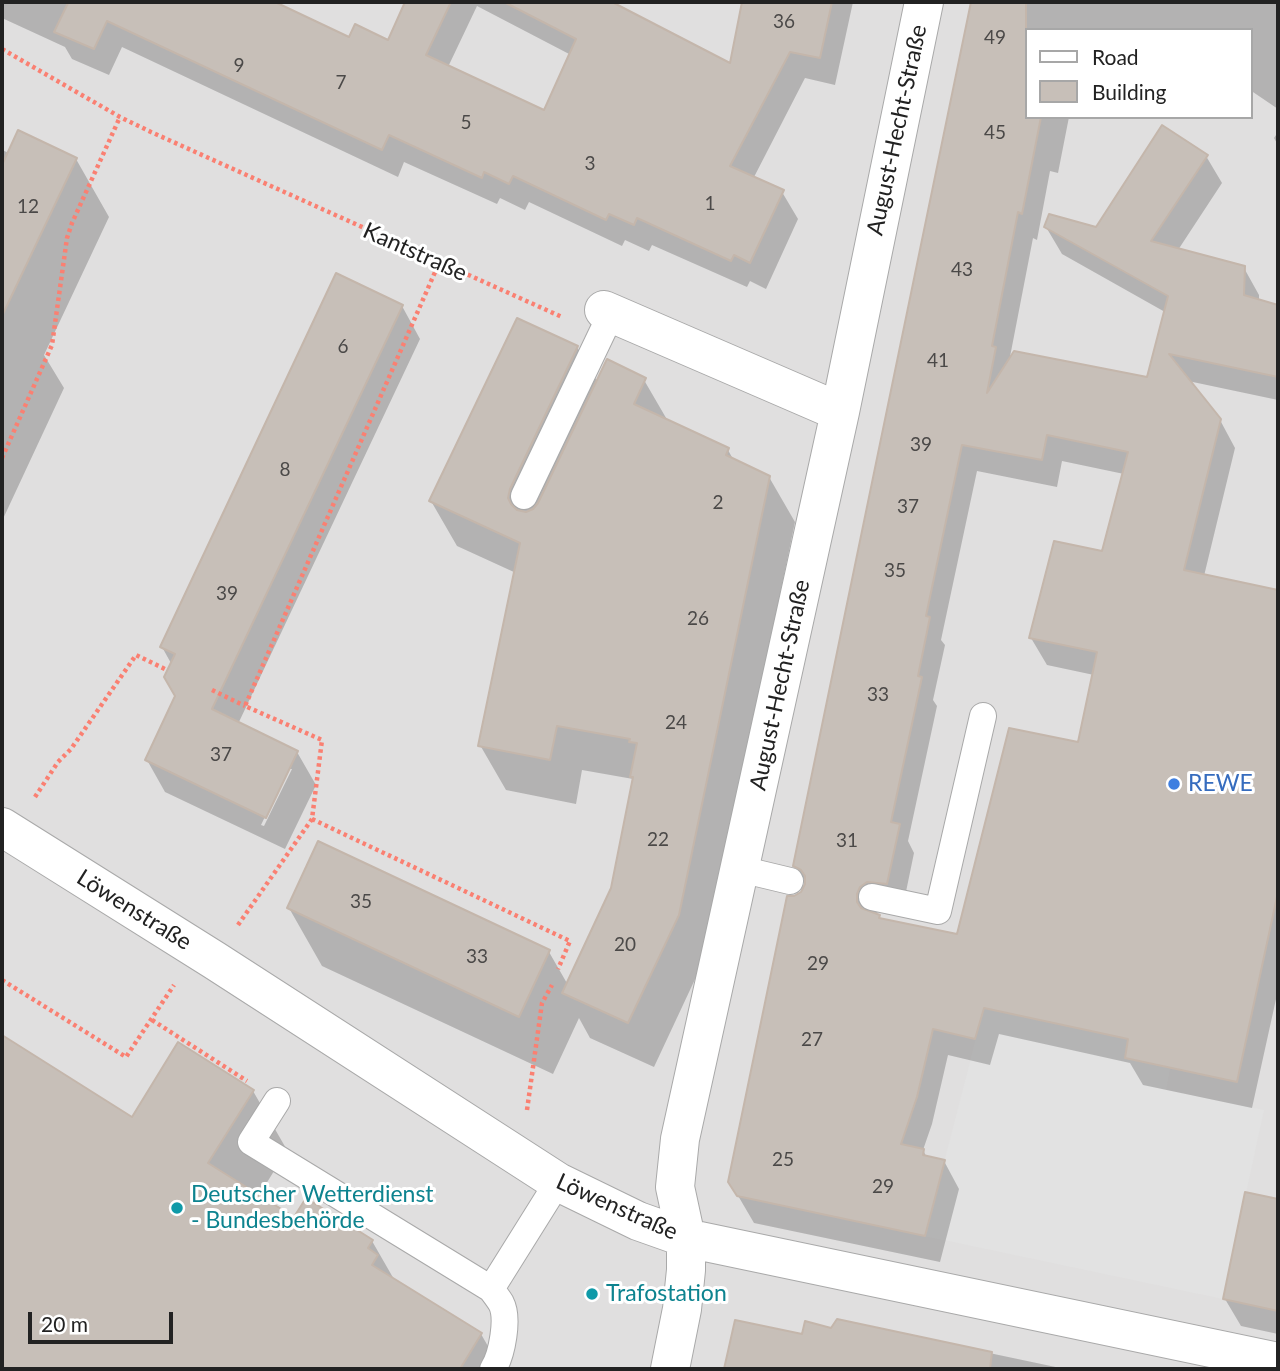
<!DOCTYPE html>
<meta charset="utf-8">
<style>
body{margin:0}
#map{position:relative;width:1280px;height:1371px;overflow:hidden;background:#f2efe9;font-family:Lato,sans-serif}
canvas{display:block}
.frame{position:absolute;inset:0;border:4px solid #222;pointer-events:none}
.legend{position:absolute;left:1025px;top:28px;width:228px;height:91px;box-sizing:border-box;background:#fff;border:2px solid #a7a7a7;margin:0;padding:9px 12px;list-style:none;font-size:21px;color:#222}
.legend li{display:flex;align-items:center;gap:14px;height:35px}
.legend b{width:35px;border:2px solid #a7a7a7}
.scale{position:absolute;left:28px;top:1312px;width:145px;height:32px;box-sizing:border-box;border:4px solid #222;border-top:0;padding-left:9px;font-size:21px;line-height:24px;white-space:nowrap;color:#222;-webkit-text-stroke:5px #fff;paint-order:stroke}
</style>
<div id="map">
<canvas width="1280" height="1371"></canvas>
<div class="frame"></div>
<ul class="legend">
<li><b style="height:9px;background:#fff"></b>Road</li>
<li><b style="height:19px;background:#c7bfb8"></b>Building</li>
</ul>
<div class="scale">20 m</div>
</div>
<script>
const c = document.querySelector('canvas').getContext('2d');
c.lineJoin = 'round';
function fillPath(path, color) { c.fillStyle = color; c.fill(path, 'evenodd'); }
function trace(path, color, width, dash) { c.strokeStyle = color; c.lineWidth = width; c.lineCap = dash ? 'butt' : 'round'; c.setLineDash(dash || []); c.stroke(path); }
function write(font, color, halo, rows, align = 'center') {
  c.font = font + ' Lato,sans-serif'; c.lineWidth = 6; c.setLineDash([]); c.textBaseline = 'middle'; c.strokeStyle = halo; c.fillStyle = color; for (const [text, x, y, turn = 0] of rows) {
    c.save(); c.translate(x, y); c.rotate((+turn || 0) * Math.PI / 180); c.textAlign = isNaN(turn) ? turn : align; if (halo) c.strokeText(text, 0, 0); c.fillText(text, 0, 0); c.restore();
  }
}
const residential = new Path2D(`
 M2 2H1278V1369H2ZM1026 30H1250V117H1026Z`);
const parking = new Path2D(`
 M984 1008 1128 1039 1170 1067 1166 1090 1264 1110 1223 1299 925 1236Z`);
const shadow = new Path2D(`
 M2 2H271L350 39 389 42 407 2H608L731 66 744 2H853L835 85 805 78 753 179 782 192 798 219 766 289 750 281 747 287 652 245 649 251 625 240 622 246 529 202 525 210 500 198 497 204 404 162 398 177 122 47 109 75 72 59 65 47 2 18ZM477 6 571 55 545 112 448 67Z
 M973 2H1278V109L1250 90V30H1026V117H1069L1058 173 1050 171 1037 240 1033 238 1009 362 1148 379 1165 312 1062 254 1046 227 1096 229 1206 156 1222 183 1178 250 1244 268 1259 295V301L1278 307V400L1188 381 1220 420 1235 448 1204 576 1278 592V990L1252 1108 1143 1085 1130 1063 999 1034 990 1065 948 1055 932 1124 923 1150 927 1158 944 1161 959 1189 940 1262 754 1223 730 1182 802 894 807 885 795 865ZM1062 461 1124 474 1103 553 1031 638 1047 665 1094 675 1079 744 958 936 881 920 874 915 882 909 902 911 914 853 908 841 937 706 933 700 945 645 941 640 977 471 1057 487Z
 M1278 132V145L1274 138Z
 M2 150 9 153 76 159 109 217 44 355 64 388 2 521Z
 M402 306 420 339 238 724 297 752 316 785 285 849 165 792 147 760 177 697 172 665 162 647ZM288 769H292L264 826 261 825Z
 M577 347 598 383 644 380 669 423 728 450 734 461 769 477 795 522 704 960 654 1067 590 1038 579 1018 553 1074 322 966 289 908 549 952 568 985 612 889 633 779 582 770 576 804 506 790 480 745 516 573 457 546 431 501Z
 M2 1037 132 1119 253 1091 287 1150 258 1197 294 1220 372 1241 395 1281 481 1334 501 1369H2Z
 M1247 1194 1278 1200V1334L1241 1326 1225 1299Z
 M838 1321 1065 1369H726L736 1322 803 1336 832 1330Z`);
const building = new Path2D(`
 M66 2H275L349 37 355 24 388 40 405 2H451L426 55 544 110 576 39 504 2H612L730 63 742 2H832L820 58 790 52 730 166 784 190 750 263 734 255 731 261 637 218 634 225 609 214 606 220 513 176 509 184 484 172 482 178 389 135 382 150 107 21 94 49 54 32 68 3Z
 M971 2H1026V117H1041L1022 214 1018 212 992 346 996 347 987 393 1014 351 1147 377 1168 296 1044 227 1049 214 1096 227 1162 125 1208 155 1151 241 1245 266 1244 295 1278 305V377L1169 354 1221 419 1184 570 1278 590V892L1237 1082 1125 1058 1128 1039 984 1008 975 1039 933 1029 917 1097 901 1144 924 1149 923 1155 945 1160 925 1236 737 1196 728 1182 787 896H794L801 892 805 884V876L801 870 793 866ZM1047 435 1128 452 1102 551 1054 541 1029 638 1097 652 1078 742 1009 728 957 934 879 918 880 915 861 908 857 902V894L860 887 867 882 887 884 900 824 891 822 922 677 918 676 930 617 926 616 962 445 1042 460Z
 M18 130 77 158 2 316V165Z
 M336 273 403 305 212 709 298 751 266 818 145 760 175 696 164 677 175 654 160 647Z
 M517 318 578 346 510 489 508 498 511 504 517 510 526 512 533 509 538 503 607 359 646 378 634 404 729 448 726 455 770 476 679 915 628 1023 562 993 611 888 633 777H630L637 743 629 742 630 739 557 726 550 760 478 746 520 543 429 501Z
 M318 841 550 950 519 1017 287 908Z
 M2 1035 132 1117 178 1042 254 1090 208 1163 294 1217 306 1198 373 1240 368 1248 378 1255 372 1265 482 1333 460 1369H2Z
 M1245 1192 1278 1199V1311L1223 1299Z
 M837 1319 992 1352 990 1369H724L735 1320 802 1334 805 1321 831 1328Z`);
const path = new Path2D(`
 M2 49 120 117 151 132 562 317
 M2 458 52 345 67 238 72 223 120 117
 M212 690 245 706
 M35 797 58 762 71 749 136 655 167 670
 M312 819 570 941 558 969
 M238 925 312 819 322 740 245 706 439 263
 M2 980 126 1057 174 985
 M152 1020 247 1081
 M527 1110 542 1003 552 985`);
const service = new Path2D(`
 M524 496 611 314
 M740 869 790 881
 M872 897 938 911 983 716
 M277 1101 251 1142 491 1289
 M493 1369C502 1355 509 1318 501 1303 498 1298 494 1293 491 1289L558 1182`);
const minor = new Path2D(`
 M604 310 840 412
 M2 827 214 960 558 1182 638 1221 686 1238 1278 1362
 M670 1369 682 1309 686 1270V1238L675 1187 680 1139 840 412 924 2`);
const markers = [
 [1174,784,7,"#3f7fe0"],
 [177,1208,7,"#0f9aa8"],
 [592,1294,7,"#0f9aa8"]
];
const numberNames = [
 ["36",784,22],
 ["49",995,38],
 ["9",239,66],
 ["7",341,83],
 ["5",466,123],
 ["45",995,133],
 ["3",590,164],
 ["1",710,204],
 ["12",28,207],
 ["43",962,270],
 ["6",343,347],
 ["41",938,361],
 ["39",921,445],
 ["8",285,470],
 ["2",718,503],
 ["37",908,507],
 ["35",895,571],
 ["39",227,594],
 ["26",698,619],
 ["33",878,695],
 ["24",676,723],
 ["37",221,755],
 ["22",658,840],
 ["31",847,841],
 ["35",361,902],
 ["20",625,945],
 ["33",477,957],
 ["29",818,964],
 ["27",812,1040],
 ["25",783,1160],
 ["29",883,1187]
];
const streetNames = [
 ["August-Hecht-Straße",897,130,-78],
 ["Kantstraße",415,252,24],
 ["August-Hecht-Straße",780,685,-78],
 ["Löwenstraße",134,910,32],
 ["Löwenstraße",617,1207,24]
];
const shopNames = [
 ["REWE",1188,784]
];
const cultureNames = [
 ["Deutscher Wetterdienst",191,1195],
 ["- Bundesbehörde",191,1221],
 ["Trafostation",606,1294]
];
fillPath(residential, '#e0dfdf');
fillPath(parking, '#e2e2e2');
fillPath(shadow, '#0003');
fillPath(building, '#c7bfb8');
trace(building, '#c4b6ab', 2);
trace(service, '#a9a9a9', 28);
trace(minor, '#a9a9a9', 40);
trace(path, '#fa8072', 4.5, [3.5, 3.5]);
trace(service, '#fff', 26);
trace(minor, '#fff', 38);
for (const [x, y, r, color] of markers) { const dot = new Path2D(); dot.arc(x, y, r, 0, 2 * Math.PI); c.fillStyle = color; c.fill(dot); trace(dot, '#fff', 2.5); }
write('19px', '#4b4948', null, numberNames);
write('23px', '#222', '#fff', streetNames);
write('23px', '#366cbe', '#fff', shopNames, 'left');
write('23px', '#0d838f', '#fff', cultureNames, 'left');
</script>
